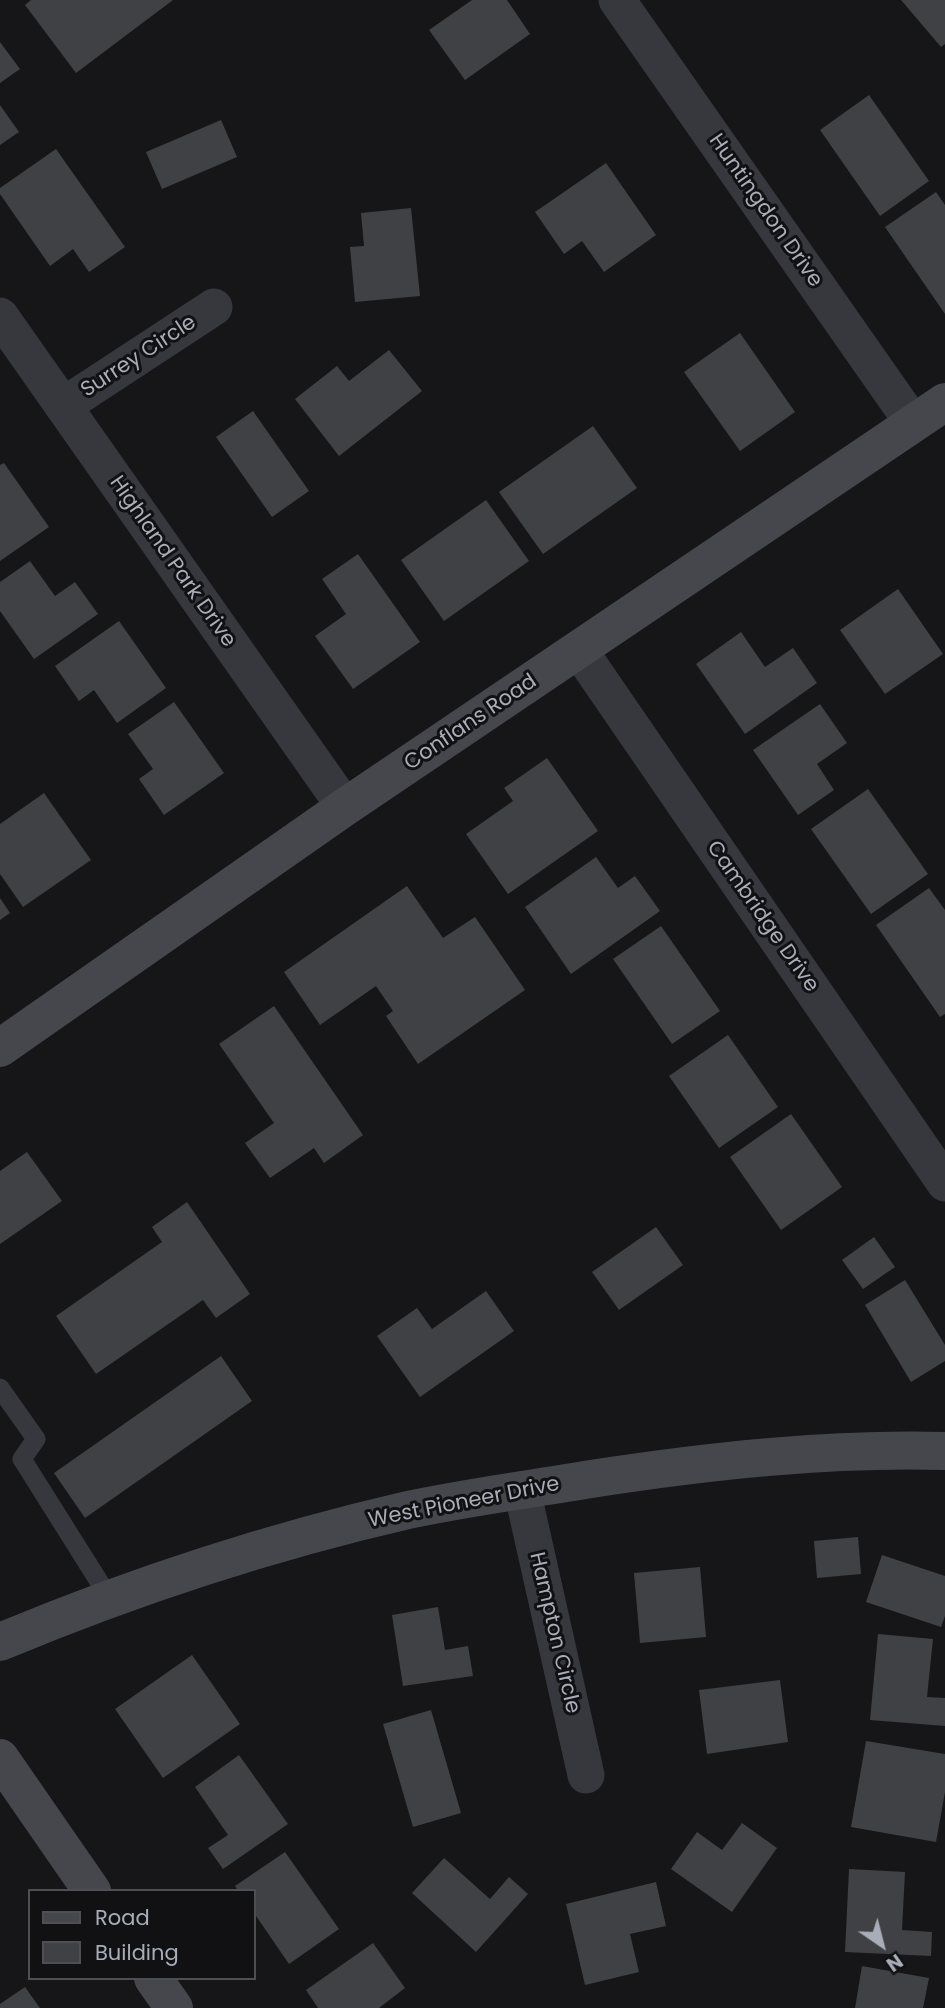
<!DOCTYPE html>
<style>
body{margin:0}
#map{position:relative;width:945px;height:2008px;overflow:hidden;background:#161618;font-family:Poppins,sans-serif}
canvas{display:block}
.legend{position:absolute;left:28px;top:1889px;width:228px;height:91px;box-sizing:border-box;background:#111113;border:2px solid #4d4f55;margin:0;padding:9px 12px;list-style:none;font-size:21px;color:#a8adb8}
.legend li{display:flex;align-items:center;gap:14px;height:35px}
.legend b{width:35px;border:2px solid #4d4f55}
.north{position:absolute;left:847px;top:1910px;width:70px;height:70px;-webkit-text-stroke:5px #111113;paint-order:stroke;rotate:145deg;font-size:19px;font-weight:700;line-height:28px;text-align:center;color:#a8adb8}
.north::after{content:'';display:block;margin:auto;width:24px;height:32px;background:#a8adb8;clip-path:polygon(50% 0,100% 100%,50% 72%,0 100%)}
</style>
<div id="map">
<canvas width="945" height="2008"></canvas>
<ul class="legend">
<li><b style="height:9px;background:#45474d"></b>Road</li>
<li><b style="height:19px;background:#404145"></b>Building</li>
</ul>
<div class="north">N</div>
</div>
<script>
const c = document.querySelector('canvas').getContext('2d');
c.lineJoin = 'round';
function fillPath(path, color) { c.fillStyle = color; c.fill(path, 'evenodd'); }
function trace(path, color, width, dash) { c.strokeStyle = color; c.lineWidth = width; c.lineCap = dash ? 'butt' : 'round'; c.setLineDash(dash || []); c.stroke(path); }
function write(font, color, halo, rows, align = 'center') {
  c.font = font + ' Poppins,sans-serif'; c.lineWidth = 6; c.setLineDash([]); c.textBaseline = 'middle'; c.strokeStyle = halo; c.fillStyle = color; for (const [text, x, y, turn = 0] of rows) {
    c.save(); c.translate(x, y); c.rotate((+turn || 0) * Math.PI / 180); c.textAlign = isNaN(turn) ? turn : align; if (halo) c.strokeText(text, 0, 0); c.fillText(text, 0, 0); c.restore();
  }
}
const building = new Path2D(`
 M31 0H173L76 73 25 5Z
 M472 0H507L530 34 465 80 429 30Z
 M901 0H945V44L941 47Z
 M0 42 20 69 0 83Z
 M869 95 929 181 880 216 820 130Z
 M0 105 19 132 0 145Z
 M221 120 237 157 162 189 146 152Z
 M56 149 125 247 89 272 73 249 50 266 0 194V188Z
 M606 163 656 235 604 272 582 241 564 254 535 212Z
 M936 192 945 205V314L885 227Z
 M411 208 420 296 355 302 350 247 364 246 361 213Z
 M740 333 795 412 740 451 684 372Z
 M389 350 422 391 339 456 295 399 337 366 349 381Z
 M253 411 309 491 272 517 216 437Z
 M593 426 637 488 543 554 499 492Z
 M4 463 49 527 0 561V465Z
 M486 500 529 561 444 621 401 560Z
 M358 554 420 642 353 689 315 636 346 614 322 579Z
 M30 561 55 596 75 582 98 614 34 659 0 611V582Z
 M898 589 943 654 885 694 840 630Z
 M119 621 166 688 117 723 94 690 79 701 55 666Z
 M741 632 765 667 793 648 817 683 745 734 696 664Z
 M174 702 224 773 164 815 139 779 153 769 128 734Z
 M820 704 847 743 817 764 834 790 798 815 753 750Z
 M547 758 598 831 508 894 466 834 513 801 504 788Z
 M868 789 928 874 871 914 811 829Z
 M44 793 91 860 23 907 0 874V824Z
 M596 857 618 888 635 876 660 911 571 974 525 907Z
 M407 886 443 938 475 917 525 990 418 1064 386 1016 393 1011 376 986 320 1025 284 972Z
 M929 888 945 910V1014L940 1017 876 925Z
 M0 898 10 913 0 920Z
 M661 926 720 1011 672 1044 613 959Z
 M274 1006 363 1135 324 1163 314 1148 270 1178 245 1143 274 1123 219 1044Z
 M728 1035 778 1107 719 1148 669 1076Z
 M791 1114 842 1187 781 1230 730 1157Z
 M27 1152 62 1201 0 1244V1171Z
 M187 1202 250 1294 216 1318 203 1300 96 1374 56 1316 162 1242 152 1227Z
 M656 1227 683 1265 619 1310 592 1272Z
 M874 1237 895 1267 863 1289 842 1260Z
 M905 1280 945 1345V1361L911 1382 865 1305Z
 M486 1291 514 1331 420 1397 377 1336 417 1308 432 1329Z
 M221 1356 252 1401 85 1518 54 1473Z
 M858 1537 861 1574 817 1578 814 1541Z
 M882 1555 945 1576V1616L941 1627 866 1602Z
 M700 1567 706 1637 640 1643 634 1573Z
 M438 1607 445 1650 468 1646 473 1676 403 1686 392 1615Z
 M878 1634 933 1639 927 1697 945 1698V1726L870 1720Z
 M192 1655 240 1724 163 1778 115 1709Z
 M780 1680 788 1742 707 1754 699 1690Z
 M431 1710 461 1813 413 1827 383 1724Z
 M866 1741 945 1754V1792L936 1842 851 1827Z
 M239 1755 288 1824 223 1869 208 1848 228 1835 195 1787Z
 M742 1823 777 1848 732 1912 671 1869 697 1832 722 1850Z
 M285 1852 339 1929 289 1964 254 1913V1891H238L235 1886Z
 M444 1858 490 1899 509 1877 528 1894 476 1952 412 1893Z
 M849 1869 905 1872 902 1930 932 1932 931 1956 845 1952Z
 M656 1882 666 1926 630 1934 639 1972 585 1985 566 1904Z
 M373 1943 405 1988 379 2008H318L306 1990Z
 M862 1966 929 1978 923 2008H855Z
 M25 1987 40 2008H0V2004Z`);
const lane = new Path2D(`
 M0 1388 36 1439 22 1459 110 1599`);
const street = new Path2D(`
 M617 0 913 423
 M0 316 345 807
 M63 406 214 307
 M579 650 945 1183
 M522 1490 586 1775`);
const secondary = new Path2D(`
 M0 1048 345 807 945 402
 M0 1642C132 1587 269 1542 408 1510 469 1497 531 1489 591 1479 708 1461 827 1448 945 1451
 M0 1758 92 1891
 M153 1978 174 2008`);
const streetNames = [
 ["Huntingdon Drive",765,211,55],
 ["Surrey Circle",139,357,-33],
 ["Highland Park Drive",172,562,55],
 ["Conflans Road",471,723,-34],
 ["Cambridge Drive",762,917,55],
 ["West Pioneer Drive",464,1503,-11],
 ["Hampton Circle",554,1633,77]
];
fillPath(building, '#404145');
trace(lane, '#37383d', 19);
trace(street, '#37383d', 37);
trace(secondary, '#45474d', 38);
write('21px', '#a8adb8', '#111113', streetNames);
</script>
